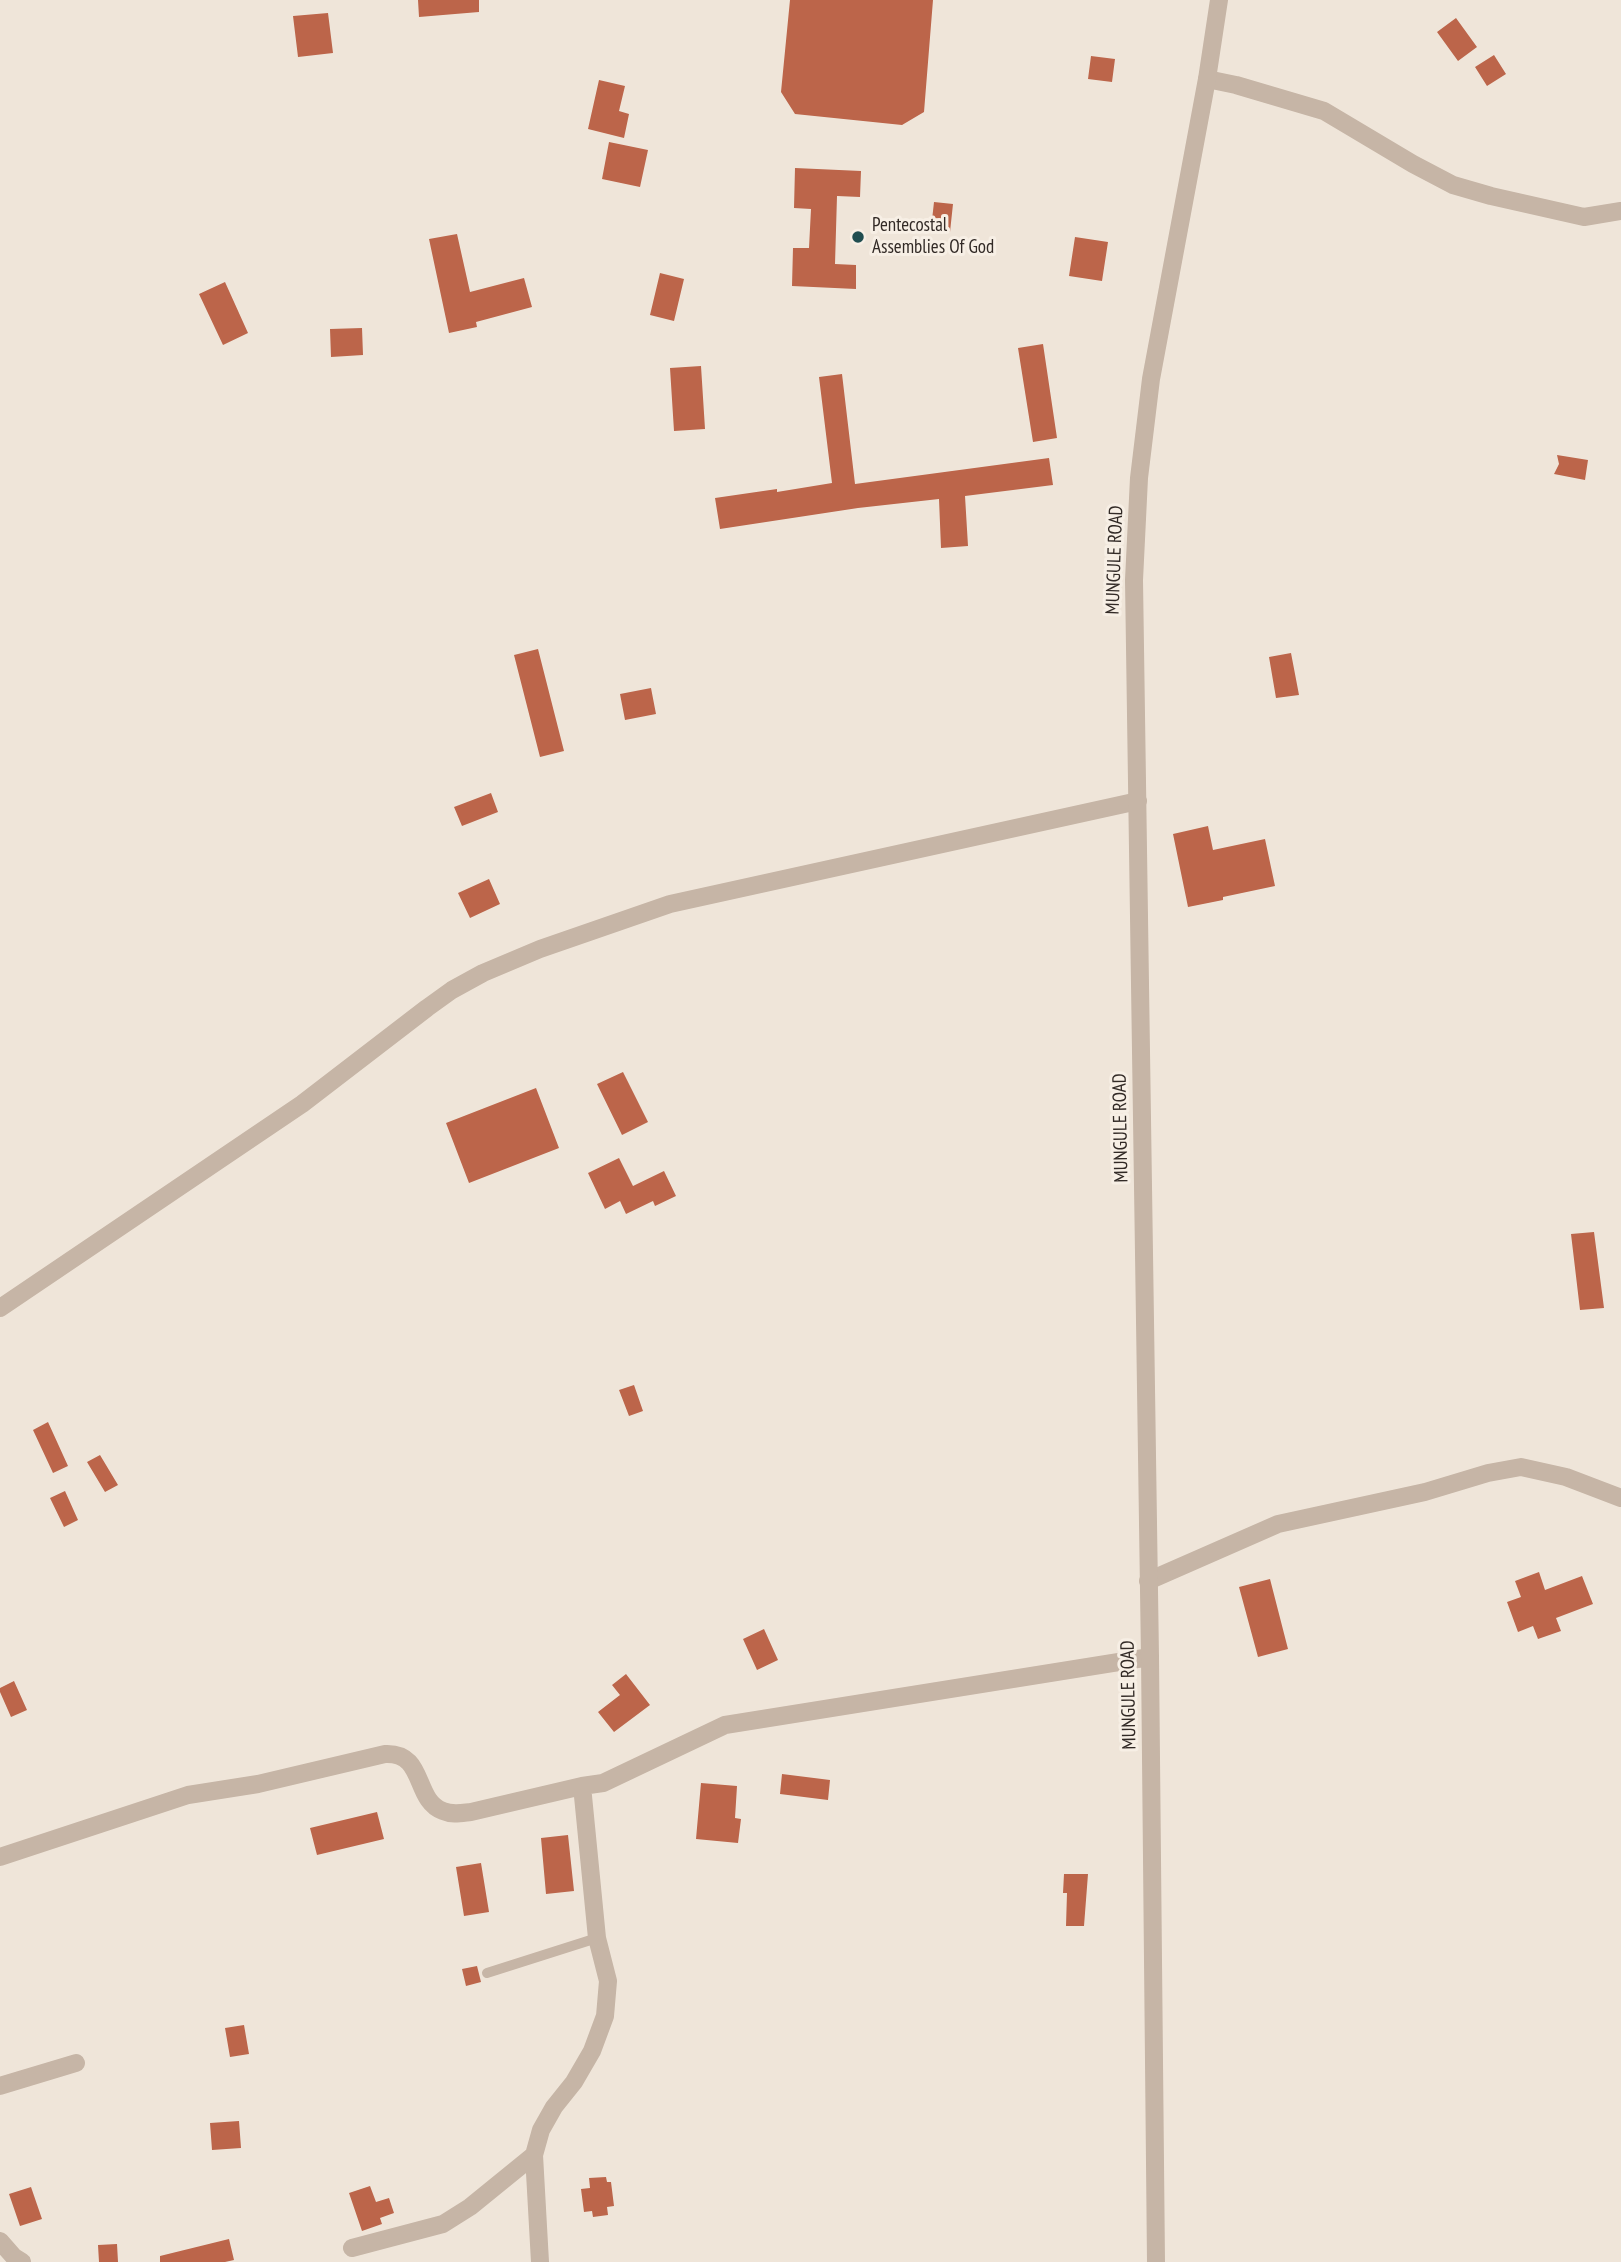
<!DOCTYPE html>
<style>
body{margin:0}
canvas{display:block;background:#efe5d9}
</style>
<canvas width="1621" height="2262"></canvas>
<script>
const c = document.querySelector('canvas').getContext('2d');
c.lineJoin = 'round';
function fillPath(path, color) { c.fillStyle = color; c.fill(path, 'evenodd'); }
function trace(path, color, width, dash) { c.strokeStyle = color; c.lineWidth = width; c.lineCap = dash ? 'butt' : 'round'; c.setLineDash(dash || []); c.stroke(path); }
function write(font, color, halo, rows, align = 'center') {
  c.font = font + ' "PT Sans Narrow",sans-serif'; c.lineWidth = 6; c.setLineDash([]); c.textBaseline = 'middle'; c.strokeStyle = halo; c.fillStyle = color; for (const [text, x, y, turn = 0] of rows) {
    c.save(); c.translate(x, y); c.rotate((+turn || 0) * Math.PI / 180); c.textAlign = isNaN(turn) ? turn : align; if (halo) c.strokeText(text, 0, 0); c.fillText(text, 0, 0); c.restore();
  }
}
const building = new Path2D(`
 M418 0H479V12L419 17Z
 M790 0H933L924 112 902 125 795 114 781 92Z
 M328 13 333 53 298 57 293 16Z
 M1456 18 1477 47 1458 61 1437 32Z
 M1494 55 1506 74 1487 86 1475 67Z
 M1091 56 1115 59 1112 82 1088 79Z
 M599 80 625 86 619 111 629 114 624 138 588 129Z
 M609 142 648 150 640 187 602 179Z
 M795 168 861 171 860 197 837 196 835 264 856 265V289L792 286 793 248H809L811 209 794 208Z
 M934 202 953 204 950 232 931 229Z
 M457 234 470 292 524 278 532 307 476 322 477 327 449 333 429 239Z
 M1075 237 1108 242 1102 281 1069 276Z
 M660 273 684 279 674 321 650 315Z
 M225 282 248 333 223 345 199 294Z
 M362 328 363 355 331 357 330 329Z
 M1043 344 1057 438 1033 442 1018 348Z
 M701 366 705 429 674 431 670 368Z
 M842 374 855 484 1049 458 1053 485 965 496 968 546 941 548 939 499 858 508 720 529 715 498 777 489V492L832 483 819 377Z
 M1557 455 1588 460 1585 480 1554 474 1559 464Z
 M538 649 564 751 540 757 514 655Z
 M1291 653 1299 695 1276 698 1269 657Z
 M651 688 656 714 625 720 620 694Z
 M491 793 498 812 462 826 454 807Z
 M1208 826 1213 850 1265 839 1275 886 1223 897V900L1188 907 1173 834Z
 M489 879 500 904 470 918 458 893Z
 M623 1072 648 1122 622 1135 597 1084Z
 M536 1088 559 1148 469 1183 446 1123Z
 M619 1158 633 1186 664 1171 676 1196 655 1206 653 1201 626 1214 620 1201 605 1209 588 1173Z
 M1594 1232 1604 1308 1580 1310 1571 1234Z
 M634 1385 643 1411 629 1416 619 1390Z
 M48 1422 68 1466 53 1473 33 1430Z
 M100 1455 118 1485 105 1492 87 1462Z
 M65 1491 78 1520 64 1527 50 1498Z
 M1539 1572 1545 1590 1582 1576 1593 1604 1556 1618 1561 1631 1538 1639 1533 1626 1518 1632 1507 1602 1521 1597 1515 1581Z
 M1270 1579 1288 1649 1258 1657 1239 1587Z
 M764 1629 778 1660 757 1670 743 1639Z
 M626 1674 650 1705 614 1732 598 1712 620 1695 612 1685Z
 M14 1681 27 1710 11 1717 0 1692V1688Z
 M782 1774 830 1780 828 1800 780 1794Z
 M701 1783 737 1786 735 1818 741 1819 738 1843 696 1839Z
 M377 1812 384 1839 317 1855 310 1828Z
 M568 1835 574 1891 546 1894 541 1838Z
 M481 1863 489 1912 464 1916 456 1867Z
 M1064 1874H1088L1084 1926H1066L1067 1893H1063Z
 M477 1966 481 1982 466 1986 462 1969Z
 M244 2025 249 2054 230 2057 225 2028Z
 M239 2121 241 2148 212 2150 210 2123Z
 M606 2177 607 2182H611L614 2206 607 2207 608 2215 593 2217 592 2211 584 2212 581 2189 590 2188 589 2178Z
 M370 2186 376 2202 389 2198 394 2213 380 2218 382 2224 362 2231 349 2193Z
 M31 2187 42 2219 20 2226 9 2194Z
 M229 2239 234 2260 225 2262H160V2256Z
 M117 2244 118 2262H99L98 2245Z`);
const service = new Path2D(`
 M487 1973 597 1938`);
const minor = new Path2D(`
 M1207 79 1236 85 1324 111 1413 164 1453 185 1491 196 1584 217 1621 211
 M0 1308 302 1104 427 1008 452 990 483 973 540 949 670 904 1138 801
 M1148 1581 1278 1524 1425 1492 1488 1473 1521 1467 1566 1477 1621 1498
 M0 1857 188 1795 258 1784 385 1754C426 1752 413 1800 443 1811 452 1815 461 1813 471 1812L582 1786 603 1783 725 1725 1150 1657
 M0 2086 76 2063
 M0 2241 14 2257 22 2262
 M352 2248 443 2224 470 2207 534 2155
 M540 2262 534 2155 541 2130 554 2107 574 2082 592 2051 605 2016 608 1981 597 1938 582 1786`);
const tertiary = new Path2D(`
 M1156 2262 1150 1657 1134 580 1139 478 1151 379 1207 79 1219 0`);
const markers = [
 [858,237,7,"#204d50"]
];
const poiNames = [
 ["Pentecostal",872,226],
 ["Assemblies Of God",872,248]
];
const streetNames = [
 ["MUNGULE ROAD",1115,560,-88],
 ["MUNGULE ROAD",1121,1128,-91],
 ["MUNGULE ROAD",1129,1695,-91]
];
fillPath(building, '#bc654a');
trace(service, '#c6b5a6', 10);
trace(minor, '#c6b5a6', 18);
trace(tertiary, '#c6b5a6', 18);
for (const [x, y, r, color] of markers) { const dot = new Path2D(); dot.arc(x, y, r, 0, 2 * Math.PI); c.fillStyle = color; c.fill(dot); trace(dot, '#f7efe5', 2.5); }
write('19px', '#322a26', '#f7efe5', poiNames, 'left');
write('19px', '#322a26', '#f7efe5', streetNames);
</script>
